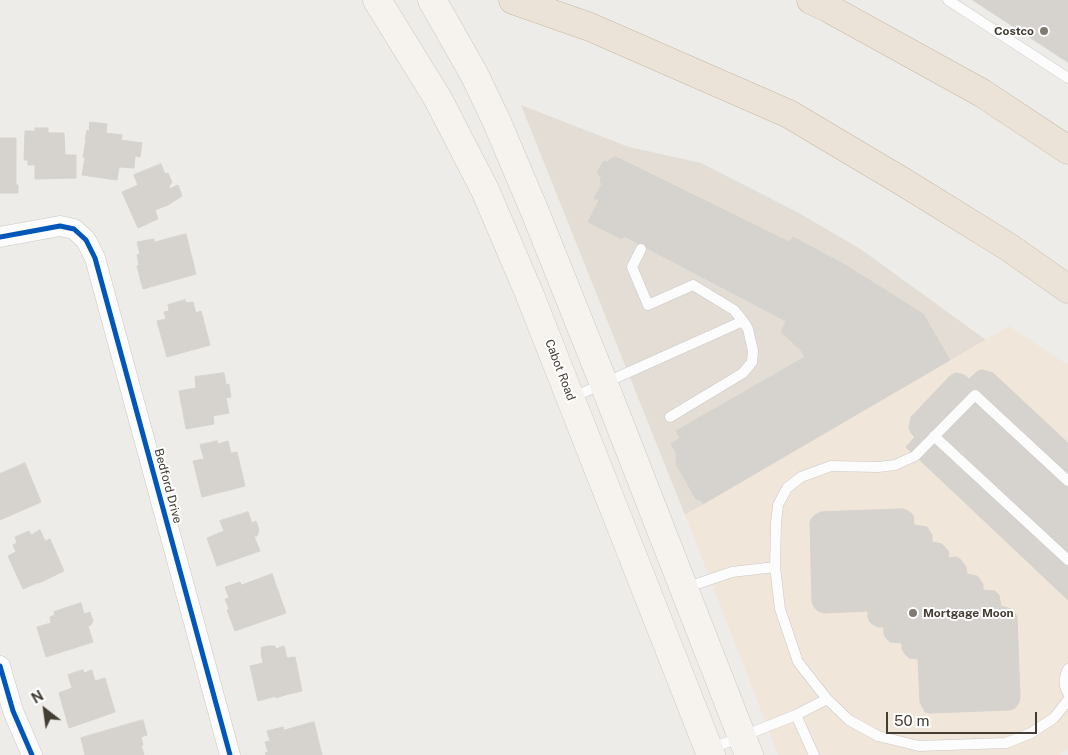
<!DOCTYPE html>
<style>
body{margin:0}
#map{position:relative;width:1068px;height:755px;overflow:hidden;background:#eeece8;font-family:"Public Sans",sans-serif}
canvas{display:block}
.north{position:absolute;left:20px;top:685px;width:50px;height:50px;-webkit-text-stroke:4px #fff;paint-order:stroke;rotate:330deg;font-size:14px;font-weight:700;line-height:20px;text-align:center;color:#443d34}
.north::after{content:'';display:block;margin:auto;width:18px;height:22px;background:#443d34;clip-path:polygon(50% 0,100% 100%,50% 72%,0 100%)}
.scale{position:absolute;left:886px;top:712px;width:151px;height:22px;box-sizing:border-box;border:2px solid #443d34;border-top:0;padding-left:6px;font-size:15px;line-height:18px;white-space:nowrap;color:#443d34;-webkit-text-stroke:4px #fff;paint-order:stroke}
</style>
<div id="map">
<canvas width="1068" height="755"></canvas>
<div class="north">N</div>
<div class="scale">50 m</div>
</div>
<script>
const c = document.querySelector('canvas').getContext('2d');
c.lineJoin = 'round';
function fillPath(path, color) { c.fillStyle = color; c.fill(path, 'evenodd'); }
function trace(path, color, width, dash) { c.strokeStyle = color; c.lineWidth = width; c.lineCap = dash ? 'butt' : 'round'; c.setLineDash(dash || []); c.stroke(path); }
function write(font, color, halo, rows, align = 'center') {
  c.font = font + ' "Public Sans",sans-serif'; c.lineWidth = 4; c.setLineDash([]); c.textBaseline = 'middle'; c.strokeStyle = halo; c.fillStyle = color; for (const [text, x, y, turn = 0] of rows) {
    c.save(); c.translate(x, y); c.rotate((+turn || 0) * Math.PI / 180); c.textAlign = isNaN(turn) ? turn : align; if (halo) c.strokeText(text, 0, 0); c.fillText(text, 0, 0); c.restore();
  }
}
const residential = new Path2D(`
 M521 105 629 147 701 163 799 213 862 250 986 340 685 515Z`);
const commercial = new Path2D(`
 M1009 326 1068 365V749L1059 755H778L685 515Z`);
const building = new Path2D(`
 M973 0H1068V62Z
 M90 122 107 124 106 133 122 135 121 140 142 143 140 157 135 156 134 168 119 167 117 180 82 175 85 158 83 157 86 140H85L87 130 89 131Z
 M35 128H48V133H64L65 155H76V178L35 179V165H28V160H24L25 131H35Z
 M0 138H16V185H18V193H0Z
 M616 157 789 242 793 237 847 266 923 314 950 360 703 504 701 500 696 499 676 464V459L677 454 671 444 680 438 676 431 805 357 801 350 781 332 786 321 624 236 622 239 588 222 599 200 594 198 602 184 600 182 601 176 599 175 597 172 603 162 606 161 608 162 611 159Z
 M161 164 165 174 168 173 172 182 169 187V189L178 185 182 196 168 205 155 210 158 219 138 228 122 192 138 185 134 175Z
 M186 234 196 274 143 289 137 266 139 265 137 255 140 254 137 242 154 239V242Z
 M185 300 186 303 193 302 196 313 201 311 210 345 167 357 157 321 166 319 164 312 169 311 168 305Z
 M983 370 993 373 1068 443V600L906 447 915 437 911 433 909 427 911 417 950 376 955 373 961 374 964 375 969 379 978 371Z
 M224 373 226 385 229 384 231 397 226 398 229 413 213 416 214 424 186 429 179 391 196 388 195 377Z
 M217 441 218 444 228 441 231 453 237 452 245 486 202 497 193 461 204 459 200 445Z
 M25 463 41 502 0 520V474Z
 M903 509 908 511 913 515 914 525 927 527 932 535V542L942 544 949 552 948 558 956 557 960 559 966 567 967 574 977 576 983 584V590L995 591 999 595 1001 606 1011 609 1015 613 1017 617 1020 697 1019 702 1015 708 1010 710 930 713 925 712 920 702 918 659 909 658 905 654 902 649V643L890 642 886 638 884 634V627H878L874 625 870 622 868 618V611L824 613 818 611 814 607 812 602 810 523 811 519 815 515 821 512Z
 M248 512 252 523 256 521 259 530 257 536H254L260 551 217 566 207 538 224 531 220 521Z
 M40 530 45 541 50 539 64 571 39 583V582L23 589 8 556 16 552 13 545 17 543 15 537 29 531 31 535Z
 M272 574 286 613 235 631 227 610 229 609 225 599 229 598 225 587 240 582 241 585Z
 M81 603 84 614 90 612 93 621 91 625 88 626 93 642 46 657 37 627 51 623 50 617 55 615 54 612Z
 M268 646H275L276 649 284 646 287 658 295 657 302 691 285 695 276 698V696L258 701 250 666 263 663 261 653H262L261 648Z
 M83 670 84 673 92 670 95 681 105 678 115 712 69 728 59 693 72 688 68 675Z
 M143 720 147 735 141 737 143 745H141L144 755H85L81 738Z
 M314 722 322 755H266L265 753 268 752 265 742 270 741 267 731 283 727 284 730Z`);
const lane = new Path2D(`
 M948 0 1068 78
 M641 249 632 267 648 305 693 285 734 310 743 321 748 329 753 351 752 362 743 373 670 417
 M571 398 743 321
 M934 436 1068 560
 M1068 481 975 395 915 456 895 465 878 467 831 466 801 477 787 488 778 505 776 523 775 567 780 609 798 662 827 699 849 720 878 736 919 746 1006 743 1031 733 1054 718 1068 700
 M685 588 732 572 775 567
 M1068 669C1064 677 1063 685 1068 693
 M796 715 814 755
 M710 749 796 715 827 699`);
const street = new Path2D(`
 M0 237 60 226 74 229 86 240 95 258 230 755
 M0 666 13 711 32 755`);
const secondary = new Path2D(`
 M377 0 438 99 485 190 529 293 711 755
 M432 0 474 74 496 120 533 207 604 384 749 755`);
const highway = new Path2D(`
 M513 0 590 27 789 114 905 183 1010 248 1068 289
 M811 0 828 8 982 93 1068 150`);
const cycleway = new Path2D(`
 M0 237 60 226 74 229 86 240 95 258 230 755
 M0 666 13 711 32 755`);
const markers = [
 [1044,31,5,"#807a73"],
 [913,613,5,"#807a73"]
];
const poiNames = [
 ["Costco",1034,31],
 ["Mortgage Moon",923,613,"left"]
];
const streetNames = [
 ["Cabot Road",560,370,69],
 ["Bedford Drive",168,486,75]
];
fillPath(residential, '#e3ddd5');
fillPath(commercial, '#f1e6da');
fillPath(building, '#d6d3cf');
trace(building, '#d6d3ce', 1);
trace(lane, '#cbc8c4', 11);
trace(street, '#cbc8c4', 21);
trace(secondary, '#cec8bf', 29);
trace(highway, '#c6b7a3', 29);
trace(lane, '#fcfcfc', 10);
trace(street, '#fcfcfc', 20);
trace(secondary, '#f6f3ee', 28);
trace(highway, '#ebe3d8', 28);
trace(cycleway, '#0057b8', 5);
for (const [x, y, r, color] of markers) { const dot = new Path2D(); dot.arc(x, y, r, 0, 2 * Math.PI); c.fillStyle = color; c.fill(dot); trace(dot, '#fff', 2); }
write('bold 12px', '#443d34', '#fff', poiNames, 'right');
write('12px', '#443d34', '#fff', streetNames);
</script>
